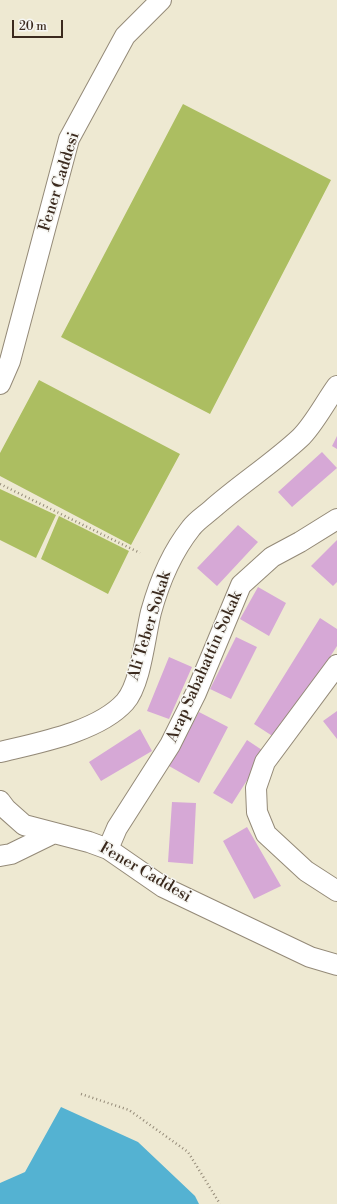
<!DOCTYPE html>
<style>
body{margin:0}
#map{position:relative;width:337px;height:1204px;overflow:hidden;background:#eee9d2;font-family:"Libre Bodoni",serif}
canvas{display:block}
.scale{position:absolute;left:12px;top:20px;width:51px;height:18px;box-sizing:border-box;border:2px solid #3b2a1e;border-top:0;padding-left:5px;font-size:12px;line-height:14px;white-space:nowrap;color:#3b2a1e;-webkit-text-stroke:3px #f6f6f2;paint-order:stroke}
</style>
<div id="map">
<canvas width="337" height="1204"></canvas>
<div class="scale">20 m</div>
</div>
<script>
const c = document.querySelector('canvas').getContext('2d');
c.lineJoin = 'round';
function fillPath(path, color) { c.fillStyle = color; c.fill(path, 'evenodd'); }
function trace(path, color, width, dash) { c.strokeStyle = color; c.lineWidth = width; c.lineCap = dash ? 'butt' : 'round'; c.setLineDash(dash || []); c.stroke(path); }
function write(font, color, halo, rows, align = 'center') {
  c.font = font + ' "Libre Bodoni",serif'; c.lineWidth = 3; c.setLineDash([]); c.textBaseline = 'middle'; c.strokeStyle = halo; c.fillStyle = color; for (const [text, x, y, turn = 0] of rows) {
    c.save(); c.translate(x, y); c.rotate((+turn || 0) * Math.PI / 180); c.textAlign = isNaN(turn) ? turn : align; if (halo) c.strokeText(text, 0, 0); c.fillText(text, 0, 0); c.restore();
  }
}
const green = new Path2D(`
 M183 104 331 180 210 414 61 337Z
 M39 380 180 454 131 545 0 476V453Z
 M0 489 56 515 36 558 0 540Z
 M59 516 129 551 108 594 41 559Z`);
const water = new Path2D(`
 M61 1107 138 1142 195 1196 199 1204H0V1183L25 1172Z`);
const building = new Path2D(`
 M337 436V449L332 446Z
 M322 452 337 468 292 507 278 492Z
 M238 525 258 542 217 586 197 568Z
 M337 540V582L333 586 311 566Z
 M258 587 286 603 269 636 240 619Z
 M320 618 337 629V646L277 739 254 724Z
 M236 637 257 647 231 699 210 689Z
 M169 657 192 667 169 719 147 711Z
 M337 711V739L323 721Z
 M199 712 228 727 199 783 169 766Z
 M140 729 152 751 101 781 89 762Z
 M247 740 265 752 232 804 213 793Z
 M172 802 196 803 193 864 168 862Z
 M247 827 281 886 254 899 223 841Z`);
const path = new Path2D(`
 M0 484 140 553
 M81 1094 129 1110 188 1152 220 1204`);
const minor = new Path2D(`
 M0 384 10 361 69 139 125 36 161 0
 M337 665 265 762 256 788 257 812 266 834 306 871 337 891
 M0 752C37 743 98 732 125 702 141 684 145 636 151 612 159 583 172 552 191 528 196 521 204 516 211 510 239 485 272 464 300 438 313 426 326 401 337 386
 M0 801 6 809 24 825 89 842 108 849 163 887 310 957 337 965
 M108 849 117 828 170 745 196 693 241 585 272 557 300 542 337 519
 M0 856 11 854 54 833`);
const streetNames = [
 ["Fener Caddesi",60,182,-73],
 ["Ali Teber Sokak",150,626,-73],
 ["Arap Sabahattin Sokak",205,667,-66],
 ["Fener Caddesi",145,873,30]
];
fillPath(green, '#acbe61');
fillPath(water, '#54b2d2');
fillPath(building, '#d6a8d6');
trace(minor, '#948a78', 22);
trace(path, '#948a78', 2.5, [1, 3]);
trace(minor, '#fff', 20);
write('16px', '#3b2a1e', '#f6f6f2', streetNames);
</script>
